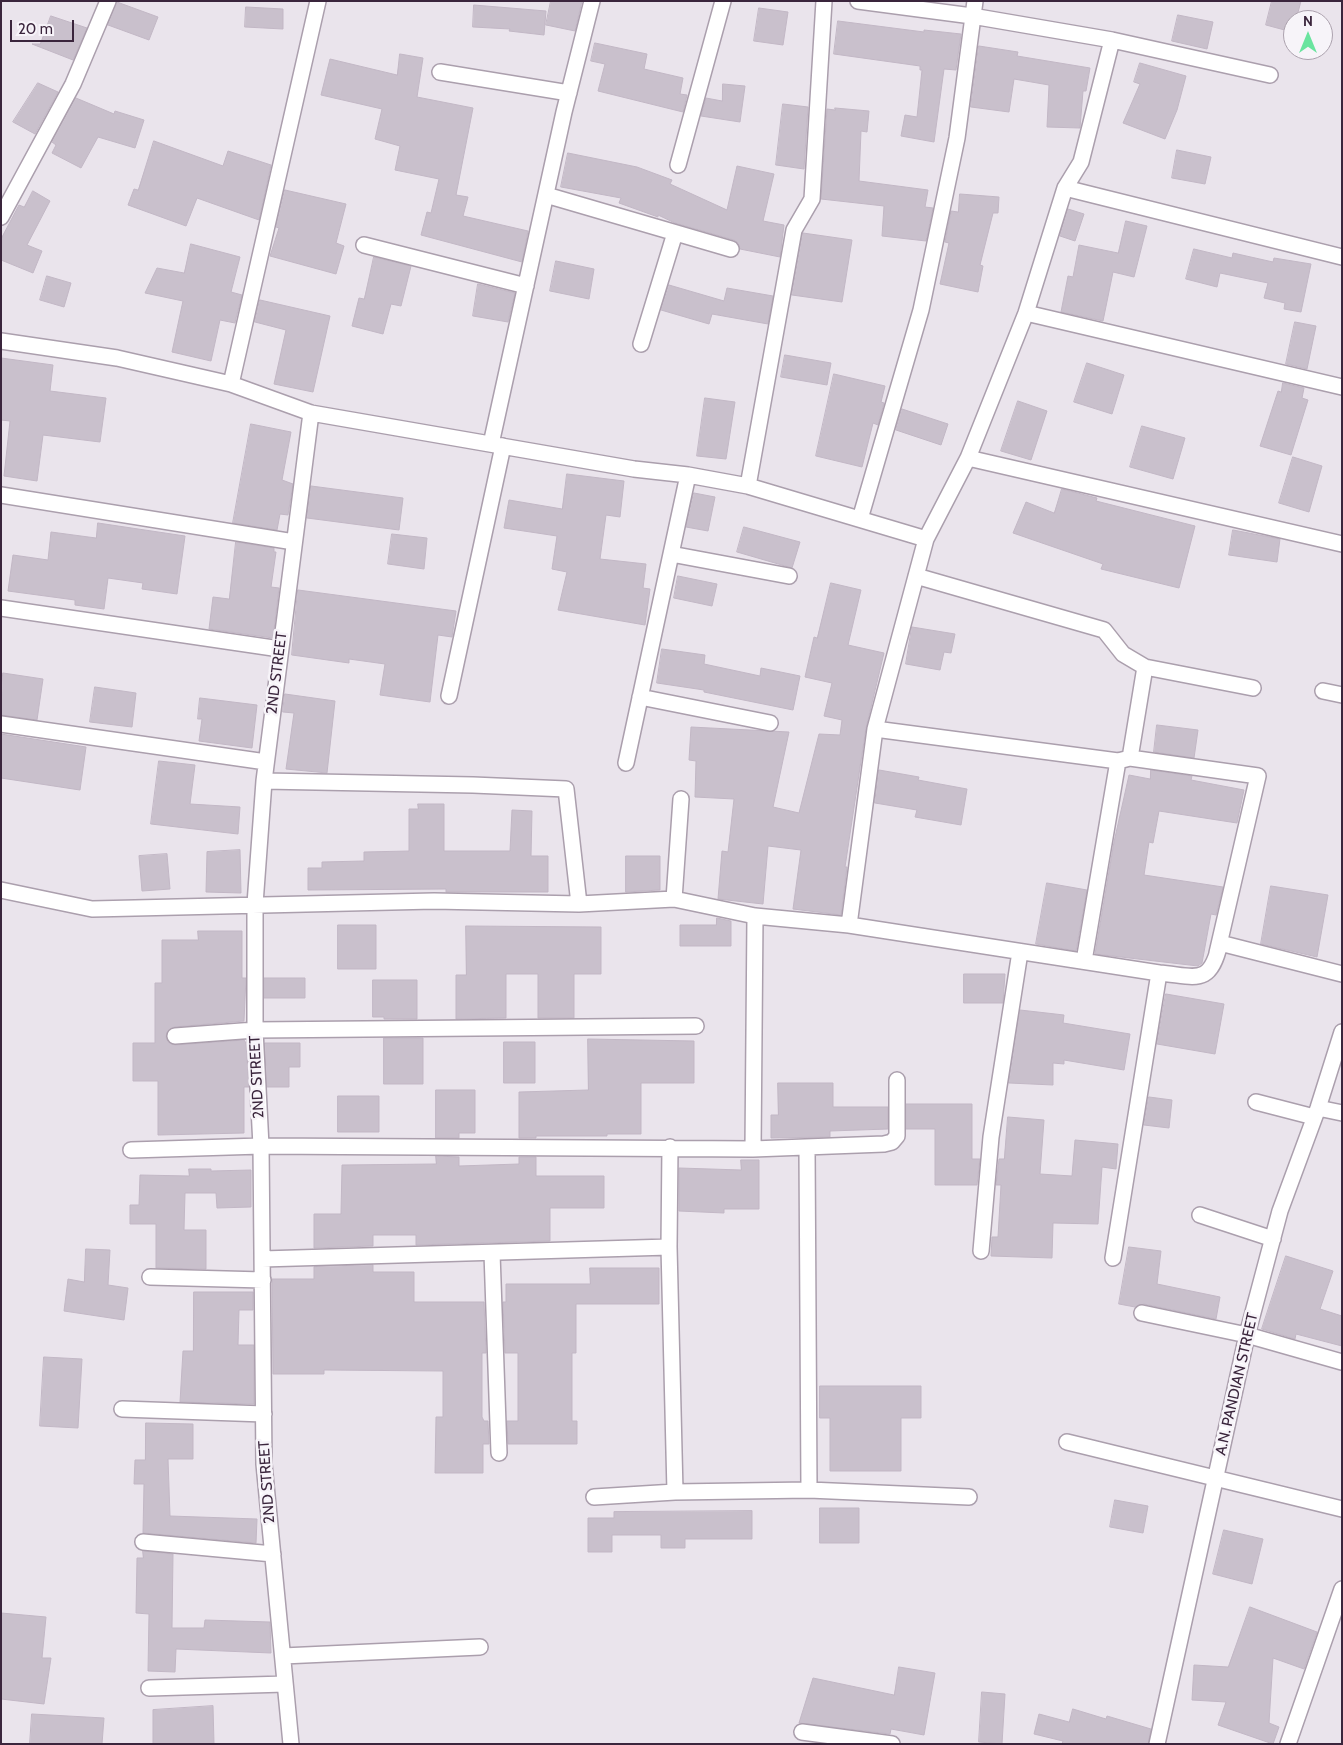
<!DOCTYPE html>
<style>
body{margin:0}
#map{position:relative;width:1343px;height:1745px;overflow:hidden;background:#eae4ec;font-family:Cabin,sans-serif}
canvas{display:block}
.frame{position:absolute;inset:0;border:2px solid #3a253c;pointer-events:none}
.north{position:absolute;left:1283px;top:10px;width:50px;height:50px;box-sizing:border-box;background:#f7f4f9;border:1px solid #aba1ad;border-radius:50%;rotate:0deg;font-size:14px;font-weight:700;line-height:20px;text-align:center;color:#3a253c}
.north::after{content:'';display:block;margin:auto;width:18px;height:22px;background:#6ae49f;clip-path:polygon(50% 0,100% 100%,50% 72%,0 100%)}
.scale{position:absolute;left:10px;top:20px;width:64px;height:22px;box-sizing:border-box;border:2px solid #3a253c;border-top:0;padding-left:6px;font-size:15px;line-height:18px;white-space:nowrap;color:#3a253c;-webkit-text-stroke:4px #f7f4f9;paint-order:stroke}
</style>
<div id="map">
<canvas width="1343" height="1745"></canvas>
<div class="frame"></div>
<div class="north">N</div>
<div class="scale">20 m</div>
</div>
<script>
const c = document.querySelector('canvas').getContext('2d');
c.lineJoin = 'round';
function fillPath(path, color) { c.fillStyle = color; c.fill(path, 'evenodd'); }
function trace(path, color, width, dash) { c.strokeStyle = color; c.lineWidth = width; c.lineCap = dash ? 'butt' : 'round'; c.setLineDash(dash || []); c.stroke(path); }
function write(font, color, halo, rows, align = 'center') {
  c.font = font + ' Cabin,sans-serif'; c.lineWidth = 5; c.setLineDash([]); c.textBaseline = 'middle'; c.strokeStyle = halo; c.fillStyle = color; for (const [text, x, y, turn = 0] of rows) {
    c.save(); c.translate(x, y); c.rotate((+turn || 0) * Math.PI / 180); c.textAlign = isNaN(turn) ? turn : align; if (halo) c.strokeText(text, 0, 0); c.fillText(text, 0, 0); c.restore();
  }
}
const building = new Path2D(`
 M551 1H582L575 31 546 25Z
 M1272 1H1301L1296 20H1293L1292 32 1266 25Z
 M117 2 158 17 149 40 108 25Z
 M474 5 546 11 544 35 509 31 510 29 473 27Z
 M246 7 283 9V29L245 27Z
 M759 8 788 12 783 45 754 41Z
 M1178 15 1213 22 1207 49 1172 41Z
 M51 16 87 28 73 60 32 44H40Z
 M838 21 924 32V30L961 34 956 70 944 69 934 142 901 136 905 115 917 117 922 70H920V66L834 54Z
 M595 43 647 54 644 69 683 78 680 94 687 95 683 112 598 91 605 64 591 61Z
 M979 46 1018 52 1017 56 1090 68 1086 91H1083L1080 128 1047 127 1049 85 1014 79 1009 112 971 107Z
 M400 54 423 58 417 97 473 108 456 195 468 197 463 216 528 231 522 262 421 235 427 212 431 213 439 179 395 170 400 146 375 139 382 109 321 95 330 59 397 75Z
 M1140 63 1186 76 1177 110 1165 139 1123 123 1140 84 1134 82Z
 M38 83 58 92 35 134 13 122Z
 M723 84 745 86 740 122 701 116 706 98 722 101Z
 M76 98 114 114 115 111 144 120 135 148 98 137 81 168 52 153 56 145 52 142Z
 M783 104 808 107 804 169 776 165Z
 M835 108 869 111 867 132 861 131 859 181 928 190 925 207 933 208 926 241 882 236 884 206 821 199 827 109 835 110Z
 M154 141 223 166 228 151 271 165 259 220 197 198 186 226 128 205 134 189 138 190Z
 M1177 150 1211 157 1205 184 1172 178Z
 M568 153 637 167 672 180 670 184 727 210 737 166 774 174 763 221 784 225 780 257 740 249 738 243 734 240 675 223 658 215V217L619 203 621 198 561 187Z
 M285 190 346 204 336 243 344 246 336 274 270 256 279 228 276 227Z
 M33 191 50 201 27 245 42 251 33 273 1 260V239L19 205 24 207Z
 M960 194 999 197 998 213H993L980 265 983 266 978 292 940 284 949 243 945 242 951 211 958 212Z
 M1068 209 1084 214 1075 241 1060 236Z
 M1126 221 1147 226 1134 277 1113 272 1103 321 1061 312 1068 276 1073 277 1079 245 1118 253Z
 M803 233 852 240 842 302 792 295Z
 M191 244 240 257 231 292 242 295 236 318 235 323 220 320 211 361 172 352 183 301 145 293 157 268 184 273Z
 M1194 249 1232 258 1233 253 1273 262 1274 258 1311 264 1301 312 1284 309 1285 303 1264 298 1268 283 1220 273 1217 287 1186 279Z
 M374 257 411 266 401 306 391 304 383 334 352 326 359 298 364 299Z
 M556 261 594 269 589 299 550 291Z
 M47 276 71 283 64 307 40 300Z
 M478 284 515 293 508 322 473 316Z
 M669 285 724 301 727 288 773 296 768 324 712 314 709 324 661 310Z
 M260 300 330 316 313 392 274 384 286 330 255 322Z
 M1295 322 1316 326 1307 369 1286 364Z
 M785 355 831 363 827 385 781 377Z
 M1 358 53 365 50 391 106 398 100 442 43 435 37 481 4 476 10 421 1 420Z
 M1087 363 1124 375 1112 414 1074 402Z
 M834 374 885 386 881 402 884 403 878 425 873 423 862 467 816 456Z
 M1283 383 1304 388 1302 398 1308 400 1291 455 1260 446 1278 391 1281 392Z
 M705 398 735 402 726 459 697 456Z
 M1018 401 1047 411 1031 460 1001 451Z
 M902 409 948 424 941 445 896 430Z
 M251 424 291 432 282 480 293 484 288 515 280 514 277 530 233 523Z
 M1142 426 1185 438 1173 479 1130 467Z
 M1293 457 1322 466 1309 512 1279 503Z
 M567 474 624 481 620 517 606 515 600 559 646 564 643 588 650 589 645 625 558 610 567 572 552 569 557 536 504 528 509 500 562 509Z
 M311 486 403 498 399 530 307 518Z
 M1062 489 1097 498 1096 501 1195 526 1179 588 1101 569 1103 564 1013 533 1026 502 1054 513Z
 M694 493 715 497 708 531 686 527Z
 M98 523 185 536 177 594 142 589 143 583 108 578 104 609 75 605V600L8 591 13 555 48 560 51 532 96 538Z
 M744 527 800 542 792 568 737 552Z
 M1233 530 1280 539 1277 562 1229 555Z
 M392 534 427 538 424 569 388 564Z
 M236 542 274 548V552H276L271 587 279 588 273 638 209 629 213 597 229 599Z
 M678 576 717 584 712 606 674 598Z
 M831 583 861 590 848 645 884 653 866 728 845 867H847L841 915 793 909 801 850 768 846 763 904 718 899 722 851 728 852 734 799 695 797 696 761 689 760 691 727 789 732 773 807 799 813 819 734 840 735 842 720 824 716 832 683 805 677 814 637 817 638Z
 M298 590 456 611 452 637 438 635 430 702 380 695 385 664 349 659V663L292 655Z
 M912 627 955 634 951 653 944 652 940 670 906 664Z
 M662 649 705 655 704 664 760 676 761 668 800 676 793 710 704 692V690L657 683Z
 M3 673 43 679 37 720 1 715Z
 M95 687 136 693 132 727 90 722Z
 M285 694 335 701 327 773 286 769 294 713 283 712Z
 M200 698 257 705 252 748 199 741 202 719H198Z
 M1157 725 1198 730 1194 758 1154 752Z
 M1 734 86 747 80 790 1 778Z
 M159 761 195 765 190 804 240 807 238 834 151 824Z
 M879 770 919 777 918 780 967 789 961 825 915 817 917 810 875 803Z
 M1151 770 1192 776 1191 780 1244 790 1237 823 1159 811 1153 843 1149 842 1144 875 1223 887 1216 915 1211 914 1202 963 1198 966 1095 954 1114 842 1129 775 1150 779Z
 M418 804H444V851H510L512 810 532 811 531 856H548V892H446V889L308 890V868H322V862L364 861V852L409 851V809H418Z
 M240 850 241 893 206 892 207 852Z
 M167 854 170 889 142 891 139 856Z
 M626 856H660V890L626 892Z
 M1047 883 1087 890 1076 951 1036 944Z
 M1271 886 1328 895 1317 957 1261 944Z
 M717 918 731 921V946H680V925H716Z
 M338 925H376V969H338Z
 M466 926 601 927V974H574V1018H538V974H506V1018L456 1019V975H466Z
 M198 931H242V978H246L244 1021 174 1027 167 1032 166 1037 168 1042 175 1045 244 1040 246 1043 249 1087H244V1133L158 1135V1081H133V1043H155V983H162V940H198Z
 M964 974H1005L1003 1003H964Z
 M264 978H305V998H264Z
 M373 980H417V1019H384V1017H373Z
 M1166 994 1224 1004 1215 1054 1157 1044Z
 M1020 1010 1064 1015 1063 1023 1130 1034 1124 1070 1064 1060V1064L1053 1063V1085L1009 1083Z
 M384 1038H423V1084H384Z
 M588 1039 694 1041V1083H641V1134H607V1136H536V1138H519V1092L588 1090Z
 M504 1042H535V1083H504Z
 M265 1043H300V1067H289V1087H267Z
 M778 1083H833V1107H888V1129L830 1131V1137L771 1138V1115H778Z
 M436 1090H475V1133H459V1138H436Z
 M338 1096H379V1132H338Z
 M1149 1097 1172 1100 1169 1128 1144 1125Z
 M906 1104H972V1159H980L977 1185H935V1129H906Z
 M1008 1117 1044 1120 1040 1174 1072 1176 1075 1140 1118 1144 1116 1169 1102 1167 1098 1224 1053 1223 1052 1258 991 1256 992 1237H998L1001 1185H996L999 1159H1004Z
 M436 1156 459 1157V1166L519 1164V1157H536V1176H604V1208H550V1241L416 1245V1235H373V1246L314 1248V1214H341L342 1165 436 1164Z
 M741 1160H759V1209H724V1213L679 1211V1168L741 1170Z
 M189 1169H211V1171L251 1170V1207L217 1208 216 1193H185L184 1230H206V1269L156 1268V1224H130V1205H139L140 1175 189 1176Z
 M1129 1247 1161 1251 1157 1284 1220 1297 1216 1319 1144 1304 1135 1307 1119 1304Z
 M86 1249 110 1250 108 1285 128 1288 124 1320 64 1311 68 1279 84 1282Z
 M1286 1256 1333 1271 1320 1309 1342 1316V1346L1296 1334 1295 1339 1262 1329Z
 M373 1265V1272H414V1302H484L486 1353H482V1417L484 1421H488L489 1444H483V1473H435L436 1417H443V1371L324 1370V1374H273L272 1279H314V1267Z
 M590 1268H659V1304H576V1353H572V1421H577V1444H508L507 1421H518V1353H505L503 1302H506V1284H590Z
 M194 1292H253V1310H239L238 1345H254V1404L180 1402 183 1351H193Z
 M44 1357 82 1359 78 1428 40 1426Z
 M820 1386H921V1418H901V1471H830V1418H820Z
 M146 1423 193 1424V1459H168L170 1516 257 1519 256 1543 143 1533 144 1484H134L135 1460H145Z
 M1115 1500 1148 1506 1143 1533 1110 1527Z
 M820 1508H859V1543H820Z
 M752 1511V1539H685V1548H661V1535H612V1552H588V1518H614V1512Z
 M1224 1530 1263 1539 1252 1584 1213 1574Z
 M143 1551 173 1554 172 1628H204L205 1620 270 1622 271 1653 176 1649 175 1672 148 1671 149 1614 136 1613 137 1558H143Z
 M1250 1607 1317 1632 1304 1669 1273 1658 1269 1723 1279 1727 1273 1744 1218 1725 1226 1702 1192 1700 1194 1665 1228 1667Z
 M1 1613 46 1617 42 1658H51L44 1704 1 1699Z
 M899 1667 935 1673 924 1735 891 1729 890 1734 799 1723 813 1678 894 1695Z
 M982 1692 1005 1694 1002 1744 979 1742Z
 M213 1706 214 1744H153V1710Z
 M1073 1709 1106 1719 1107 1716 1151 1729 1148 1744H1062L1063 1741 1034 1734 1039 1714 1069 1722Z
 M32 1714 104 1718 102 1744H30Z`);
const minor = new Path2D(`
 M858 1 972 16 1112 40 1270 75
 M440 72 569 93
 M678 165 723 1
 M1065 188 1342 257
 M546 195 731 249
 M1 217 73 84 108 1
 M364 245 526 286
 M1026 313 1342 387
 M1 341 117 358 231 384 311 413 634 469 688 475 748 486 926 539
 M641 344 675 233
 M231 384 318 1
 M491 444 564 112 592 1
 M968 458 1342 544
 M748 486 794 230 812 199 824 1
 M1 495 294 542
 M860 519 921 310 957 138 975 1
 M671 554 789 576
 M916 576 1104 630 1123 654 1145 667 1253 688
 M1 608 280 649
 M1323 691 1342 695
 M449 696 503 446
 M640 697 770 723
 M1 724 266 762
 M875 729 1118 761 1130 758 1258 776 1217 953
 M1130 758 1145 667
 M626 763 688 475
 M264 781 473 785 566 789 579 904
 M1 890 92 909 434 901 579 904 674 899 755 916 849 925 1159 973C1196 976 1210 987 1220 943L1342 974
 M674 899 681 799
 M849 925 875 729 926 539 968 458 1026 313 1065 188 1081 162 1112 40
 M1084 961 1118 761
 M175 1036 255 1030 696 1026
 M1256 1102 1314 1117
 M1318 1108 1342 1113
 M670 1147 669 1247 675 1492
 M807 1147 809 1490
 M753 1149 755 916
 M131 1150 261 1146 753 1149 884 1144 892 1142 897 1136V1080
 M1200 1215 1273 1239
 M981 1251 991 1137 1020 952
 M492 1253 499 1453
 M1113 1258 1159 973
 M262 1259 669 1247
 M150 1277 263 1280
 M1142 1313 1247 1335 1342 1362
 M122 1409 264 1414
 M1067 1442 1342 1509
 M594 1497 675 1492 809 1490 969 1497
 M143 1542 273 1554
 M283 1656 480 1647
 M149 1688 285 1684
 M802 1732 892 1744
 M291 1744 264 1464 261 1146 255 1030V904L264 781 311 413
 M1157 1744 1247 1335 1280 1211 1318 1108 1342 1032
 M1288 1744 1342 1589`);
const streetNames = [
 ["2ND STREET",277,673,-83],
 ["2ND STREET",257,1077,-93],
 ["A.N. PANDIAN STREET",1237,1384,-77],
 ["2ND STREET",267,1482,-94]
];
fillPath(building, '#c9c0cc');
trace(building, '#c2b7c5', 1);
trace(minor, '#ab9fad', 18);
trace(minor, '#fff', 15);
write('15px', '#3a253c', '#f7f4f9', streetNames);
</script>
